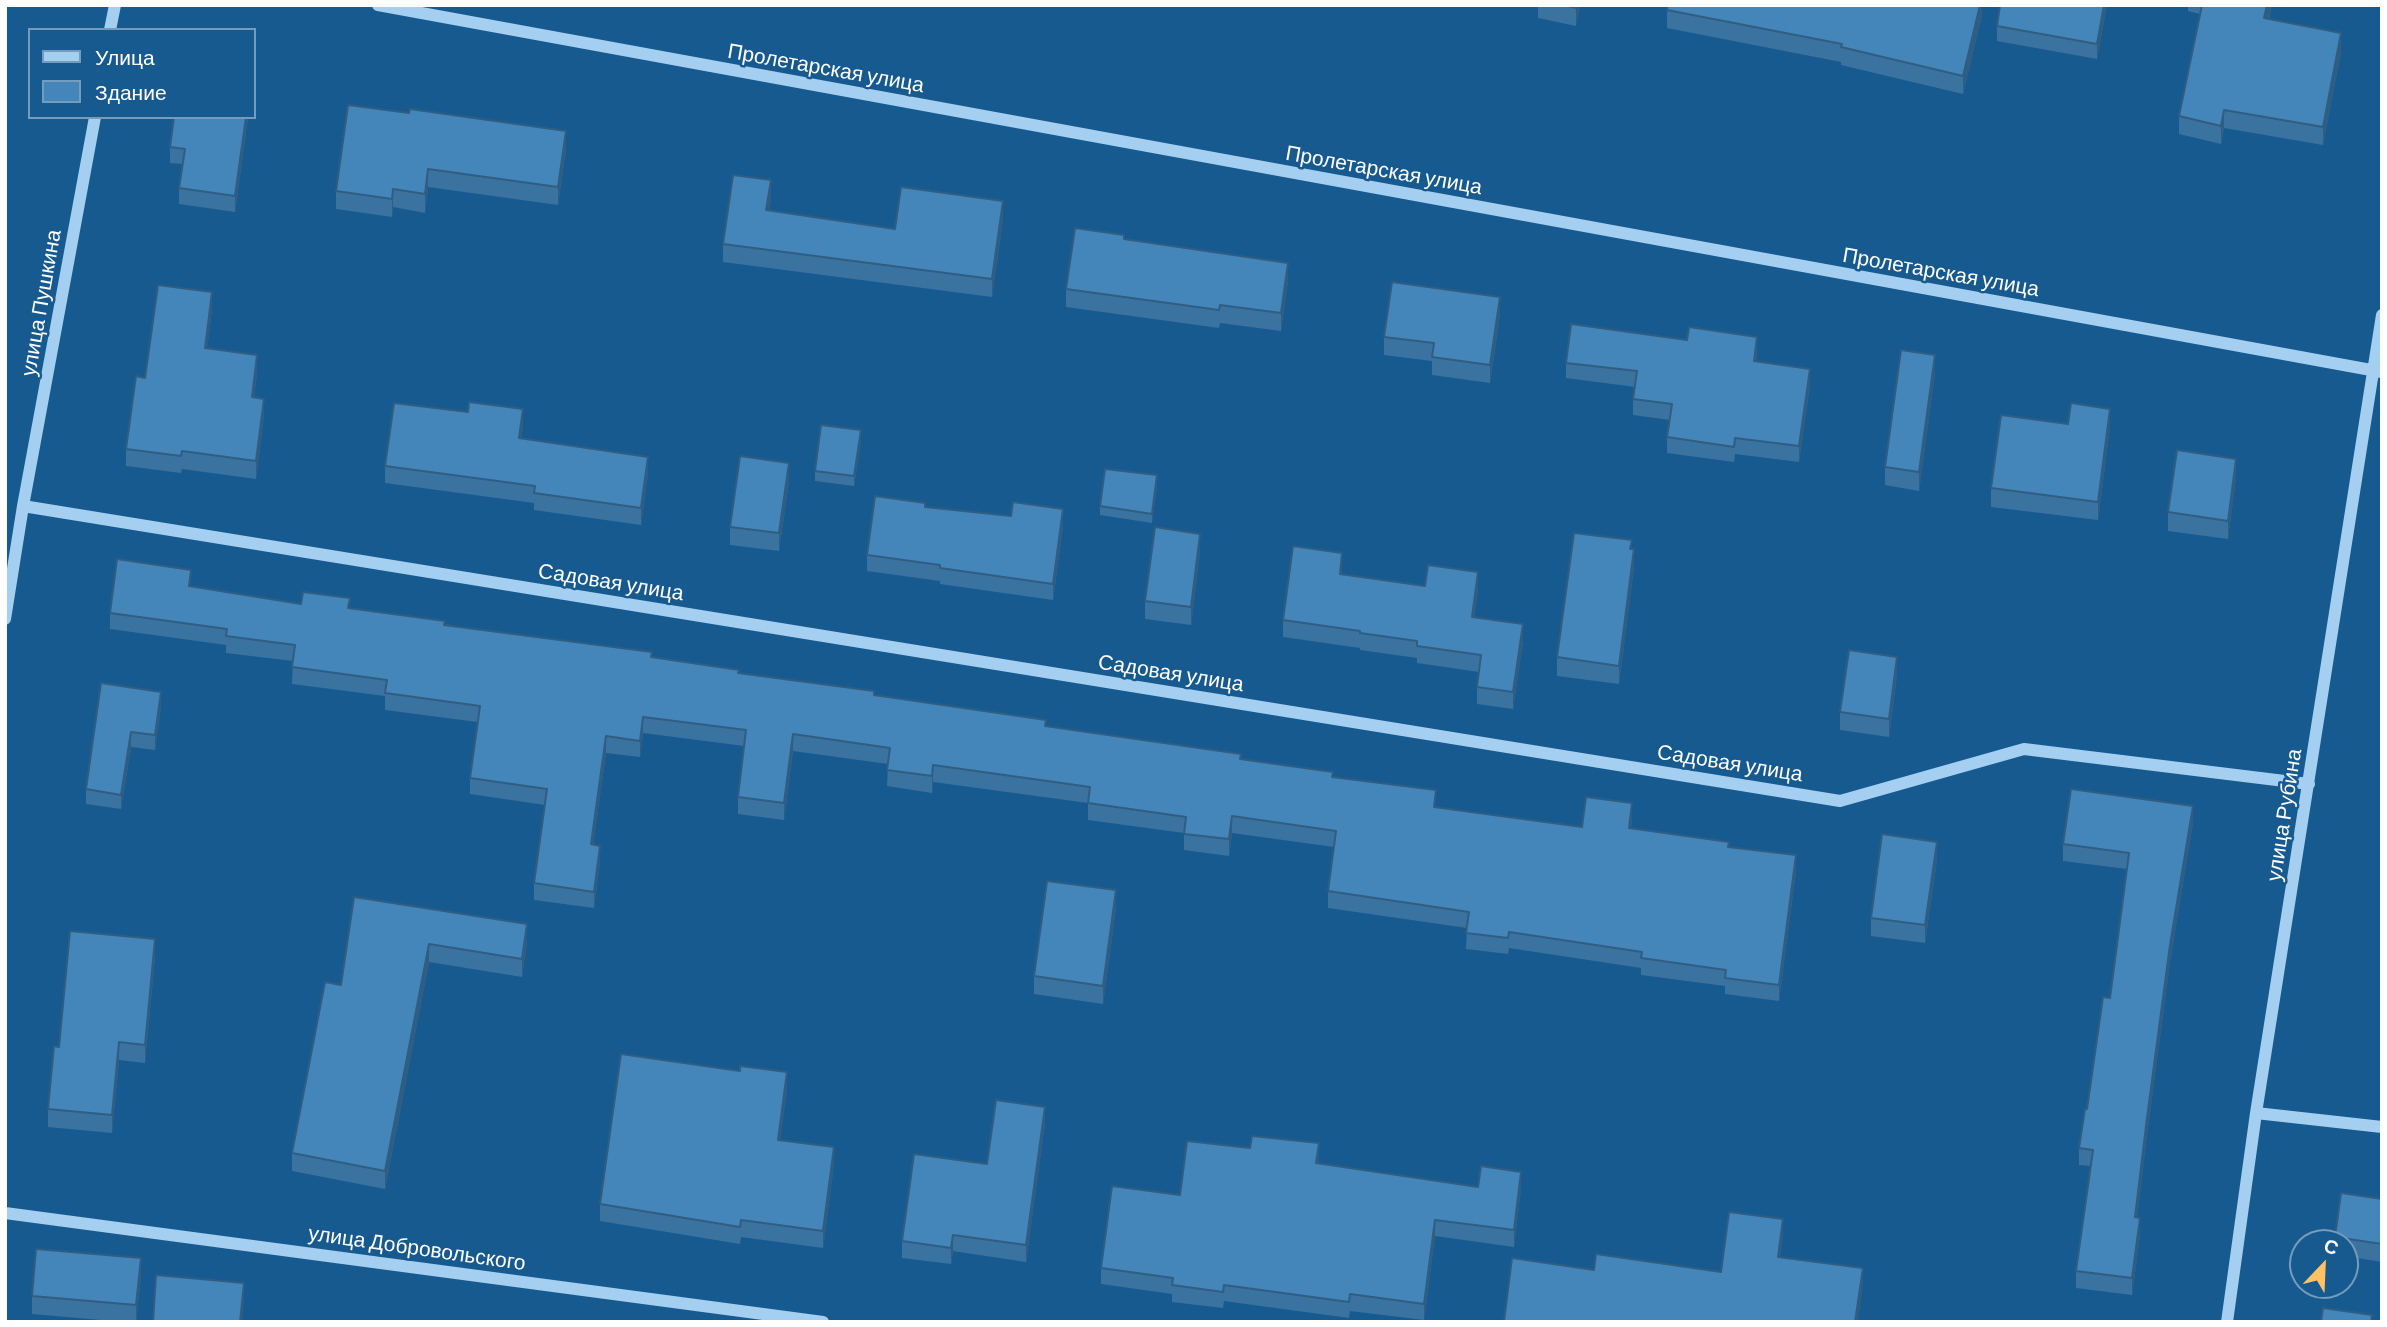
<!DOCTYPE html>
<meta charset="utf-8">
<style>
body{margin:0}
#map{position:relative;width:2387px;height:1327px;overflow:hidden;background:#175a90;font-family:Barlow,sans-serif}
canvas{display:block}
.frame{position:absolute;inset:0;border:7px solid #fff;pointer-events:none}
.legend{position:absolute;left:28px;top:28px;width:228px;height:91px;box-sizing:border-box;background:#175a90;border:2px solid #749cbc;margin:0;padding:9px 12px;list-style:none;font-size:21px;color:#fff}
.legend li{display:flex;align-items:center;gap:14px;height:35px}
.legend b{width:35px;border:2px solid #749cbc}
.north{position:absolute;left:2289px;top:1229px;width:70px;height:70px;box-sizing:border-box;background:#175a90;border:2px solid #749cbc;border-radius:50%;rotate:23deg;font-size:19px;font-weight:700;line-height:28px;text-align:center;color:#fff}
.north::after{content:'';display:block;margin:auto;width:24px;height:32px;background:#ffc164;clip-path:polygon(50% 0,100% 100%,50% 72%,0 100%)}
</style>
<div id="map">
<canvas width="2387" height="1327"></canvas>
<div class="frame"></div>
<ul class="legend">
<li><b style="height:9px;background:#a5cff0"></b>Улица</li>
<li><b style="height:19px;background:#4486ba"></b>Здание</li>
</ul>
<div class="north">С</div>
</div>
<script>
const c = document.querySelector('canvas').getContext('2d');
c.lineJoin = 'round';
function trace(path, color, width, dash) { c.strokeStyle = color; c.lineWidth = width; c.lineCap = dash ? 'butt' : 'round'; c.setLineDash(dash || []); c.stroke(path); }
function fillPath(path, color) { c.fillStyle = color; c.fill(path, 'evenodd'); }
function write(font, color, halo, rows, align = 'center') {
  c.font = font + ' Barlow,sans-serif'; c.lineWidth = 5; c.setLineDash([]); c.textBaseline = 'middle'; c.strokeStyle = halo; c.fillStyle = color; for (const [text, x, y, turn = 0] of rows) {
    c.save(); c.translate(x, y); c.rotate((+turn || 0) * Math.PI / 180); c.textAlign = isNaN(turn) ? turn : align; if (halo) c.strokeText(text, 0, 0); c.fillText(text, 0, 0); c.restore();
  }
}
const minor = new Path2D(`
 M378 5 2382 372
 M110 30 115 5
 M23 506 1840 801 2024 749 2309 784
 M5 619 23 506 95 117
 M2256 1113 2382 1127
 M5 1213 823 1322
 M2227 1322 2256 1113 2382 315`);
const wall = new Path2D(`
 M1538 5H1580L1576 26 1538 18Z
 M1982 5V15L1963 94 1841 65V62L1667 28V10Z
 M2000 5H2107L2097 59 1997 41V26Z
 M2188 5H2272L2269 19 2341 52 2323 145 2224 128 2221 144 2179 134V116L2200 14 2188 11Z
 M409 113 566 149 558 205 428 187 425 213 393 207 392 217 336 209V191Z
 M248 117 235 212 179 204V188L182 164 170 163V147Z
 M771 198 769 210 895 229 1003 219 992 297 723 262V244Z
 M1124 239 1288 281 1281 331 1220 323 1219 328 1066 307V289Z
 M212 310 207 348 257 373 254 397 264 416 256 479 182 469 181 473 126 466V449L145 378Z
 M1500 315 1490 383 1432 375V361L1384 355V337Z
 M1757 353 1756 361 1810 385 1799 462 1735 454 1734 462 1667 453V437L1670 420 1633 415V399L1635 387 1566 378V363Z
 M1935 373 1919 491 1885 485V467Z
 M2068 424 2110 427 2098 520 1991 507V488Z
 M523 426 521 439 648 473 641 525 534 510V503L385 483V466Z
 M861 440 854 486 815 481V471Z
 M2236 477 2228 539 2168 531V512Z
 M789 481 779 551 730 545V527Z
 M1157 485 1152 523 1100 515V506Z
 M925 507 1063 526 1053 600 940 584V581L867 571V555Z
 M1632 549 1634 567 1619 684 1557 676V657Z
 M1200 552 1191 625 1145 619V601Z
 M1342 570V574L1425 586 1478 589 1474 618 1523 641 1513 709 1477 704V687L1479 672 1417 663V658L1360 650V648L1283 637V620Z
 M191 586 301 604 350 609 652 657 739 673 874 695 1046 727 1241 759 1333 777 1436 808 1582 827 1632 819 1631 829 1729 847 1796 871 1779 1001 1725 994V986L1641 975V968L1509 948 1508 954 1466 949 1467 928 1328 908V891L1334 847 1232 833 1229 856 1184 850V833L1088 820V803L933 782 932 793 887 786 888 764 793 751 784 820 738 814V797L744 746 643 733 640 757 606 753 593 845 600 862 594 908 534 900V883L545 805 470 794V778L477 722 385 710V696L292 684 293 661 226 653V645L110 629V613Z
 M1897 675 1889 737 1840 730V712Z
 M101 683 161 707 155 750 131 747 121 809 86 804V789Z
 M2193 823 2170 962 2147 1135 2137 1218 2140 1235 2132 1295 2076 1288V1271L2091 1166 2079 1165V1148L2110 998 2127 869 2063 861V844Z
 M1937 860 1925 943 1871 936V918Z
 M354 897 527 942 522 977 429 962 385 1189 292 1171V1153L341 985Z
 M1116 908 1103 1004 1034 994V976Z
 M155 957 145 1063 119 1060 112 1133 48 1127V1109L59 1047Z
 M787 1089 780 1140 834 1164 823 1248 741 1237 740 1244 600 1221V1204Z
 M1045 1123 1026 1262 953 1251 951 1264 902 1258V1241L987 1164Z
 M1319 1160V1163L1478 1187 1521 1188 1514 1247 1435 1236 1424 1320 1350 1311 1349 1318 1224 1301 1223 1308 1172 1302V1294L1101 1284V1268L1180 1195Z
 M2382 1199V1262L2345 1256V1243H2335V1237Z
 M141 1276 136 1322H124L32 1314V1296Z`);
const shadedWall = new Path2D(`
 M1576 5H1580L1576 26Z
 M1980 5H1982V15L1963 94V76Z
 M2104 5H2107L2097 59V44Z
 M2267 5H2272L2264 36V18Z
 M2341 33V52L2323 145V127Z
 M2224 110V128L2221 144V126Z
 M246 117H248L235 212V196Z
 M566 131V149L558 205V187Z
 M428 169V187L425 213V194Z
 M771 180V198L766 228V210Z
 M393 189V207L392 217V199Z
 M1003 201V219L992 297V279Z
 M1288 263V281L1281 331V313Z
 M212 292V310L205 365V348Z
 M1500 297V315L1490 383V365Z
 M1757 337V353L1754 377V361Z
 M257 355V373L252 414V397Z
 M1935 355V373L1919 491V472Z
 M1810 369V385L1799 462V446Z
 M264 399V416L256 479V461Z
 M523 409V426L519 455V438Z
 M2110 409V427L2098 520V502Z
 M861 430V440L854 486V476Z
 M648 457V473L641 525V508Z
 M2236 459V477L2228 539V521Z
 M789 463V481L779 551V533Z
 M1157 475V485L1152 523V514Z
 M1063 509V526L1053 600V584Z
 M1200 534V552L1191 625V607Z
 M1634 549V567L1619 684V666Z
 M1342 553V570L1340 591V574Z
 M1478 572V589L1472 634V617Z
 M1523 624V641L1513 709V692Z
 M1897 657V675L1889 737V719Z
 M161 692V707L155 750V735Z
 M643 717V733L640 757V741Z
 M131 732V747L121 809V795Z
 M793 734V751L784 820V803Z
 M606 736V753L591 861V844Z
 M933 765V782L932 793V776Z
 M1632 803V819L1629 845V828Z
 M2193 806V823L2170 962 2147 1135 2135 1234V1217L2147 1118 2170 945Z
 M1232 816V833L1229 856V839Z
 M1937 842V860L1925 943V925Z
 M600 846V862L594 908V892Z
 M1796 855V871L1779 1001V985Z
 M1116 890V908L1103 1004V986Z
 M527 924V942L522 977V959Z
 M155 939V957L145 1063V1045Z
 M429 944V962L385 1189V1171Z
 M119 1042V1060L112 1133V1115Z
 M787 1072V1089L778 1157V1140Z
 M1045 1107V1123L1026 1262V1245Z
 M1319 1143V1160L1316 1179V1163Z
 M834 1147V1164L823 1248V1231Z
 M1521 1172V1188L1514 1247V1230Z
 M2140 1218V1235L2132 1295V1278Z
 M1783 1219V1237L1778 1275V1257Z
 M1435 1220V1236L1424 1320V1304Z
 M953 1235V1251L951 1264V1248Z
 M141 1258V1276L136 1322V1305Z
 M1863 1268V1286L1858 1322H1855Z
 M244 1283V1299L242 1322H240Z`);
const building = new Path2D(`
 M1564 5H1576V8Z
 M1668 5H1980L1963 76 1841 47 1842 44 1667 10Z
 M2000 5H2104L2097 44 1997 26Z
 M2202 5H2267L2264 18 2341 33 2323 127 2224 110 2221 126 2179 116Z
 M348 105 409 113 410 109 566 131 558 187 428 169 425 194 393 189 392 199 336 191Z
 M174 117H246L235 196 179 188 185 149 170 147Z
 M733 175 771 180 766 210 895 229 901 187 1003 201 992 279 723 244Z
 M1075 228 1124 235V239L1288 263 1281 313 1220 305 1219 310 1066 289Z
 M1392 282 1500 297 1490 365 1432 357 1434 343 1384 337Z
 M158 285 212 292 205 348 257 355 252 397 264 399 256 461 182 451 181 456 126 449 136 376 145 378Z
 M1571 324 1687 340 1689 327 1757 337 1754 361 1810 369 1799 446 1735 438 1734 447 1667 437 1672 404 1633 399 1637 371 1566 363Z
 M1901 350 1935 355 1919 472 1885 467Z
 M469 402 523 409 519 438 648 457 641 508 534 493 535 486 385 466 394 403 468 412Z
 M2071 403 2110 409 2098 502 1991 488 2001 415 2068 424Z
 M821 425 861 430 854 476 815 471Z
 M2177 450 2236 459 2228 521 2168 512Z
 M740 456 789 463 779 533 730 527Z
 M1105 469 1157 475 1152 514 1100 506Z
 M875 496 925 503V507L1011 516 1013 502 1063 509 1053 584 940 568V565L867 555Z
 M1155 527 1200 534 1191 607 1145 601Z
 M1574 533 1632 540 1630 549H1634L1619 666 1557 657Z
 M1293 546 1342 553 1340 574 1425 586 1428 565 1478 572 1472 617 1523 624 1513 692 1477 687 1481 655 1417 646V641L1360 633V631L1283 620Z
 M117 559 191 570 189 586 301 604 303 592 350 598 348 608 445 621 444 625 652 652 651 657 739 670 738 673 874 691V695L1046 720 1045 726 1241 754 1240 759 1333 772 1332 777 1436 790 1434 807 1582 827 1586 797 1632 803 1629 828 1729 842 1728 847 1796 855 1779 985 1725 978 1726 970 1641 958 1642 952 1509 932 1508 938 1466 933 1469 912 1328 891 1336 831 1232 816 1229 839 1184 834 1186 817 1088 803 1090 787 933 765 932 776 887 770 890 748 793 734 784 803 738 797 746 730 643 717 640 741 606 736 591 844 600 846 594 892 534 883 547 789 470 778 480 706 385 693 387 680 292 667 295 645 226 636 227 629 110 613Z
 M1849 650 1897 657 1889 719 1840 712Z
 M101 683 161 692 155 735 131 732 121 795 86 789Z
 M2071 789 2193 806 2170 945 2147 1118 2135 1217 2140 1218 2132 1278 2076 1271 2093 1150 2079 1148 2085 1109H2087L2103 997 2110 998 2129 853 2063 844Z
 M1882 834 1937 842 1925 925 1871 918Z
 M1047 881 1116 890 1103 986 1034 976Z
 M354 897 527 924 522 959 429 944 385 1171 292 1153 325 982 341 985Z
 M70 931 155 939 145 1045 119 1042 112 1115 48 1109 54 1046 59 1047Z
 M621 1054 740 1071V1066L787 1072 778 1140 834 1147 823 1231 741 1220 740 1227 600 1204Z
 M996 1100 1045 1107 1026 1245 953 1235 951 1248 902 1241 914 1154 987 1164Z
 M1252 1136 1319 1143 1316 1163 1478 1187 1481 1166 1521 1172 1514 1230 1435 1220 1424 1304 1350 1294 1349 1302 1224 1285 1223 1292 1172 1285 1173 1278 1101 1268 1112 1186 1180 1195 1187 1141 1250 1148Z
 M2341 1193 2382 1199V1244L2335 1237Z
 M1729 1212 1783 1219 1778 1257 1863 1268 1855 1322H1504L1512 1258 1594 1270 1596 1254 1721 1272Z
 M36 1249 141 1258 136 1305 32 1296Z
 M156 1275 244 1283 240 1322H153Z
 M2323 1308 2372 1315 2371 1322H2321Z`);
const streetNames = [
 ["Пролетарская улица",826,68,10],
 ["Пролетарская улица",1384,170,10],
 ["Пролетарская улица",1941,272,10],
 ["улица Пушкина",41,303,-80],
 ["Садовая улица",611,582,9],
 ["Садовая улица",1171,673,9],
 ["Садовая улица",1730,763,9],
 ["улица Рубина",2284,815,-81],
 ["улица Добровольского",417,1248,8]
];
trace(minor, '#a5cff0', 12);
fillPath(wall, '#3a73a0');
fillPath(shadedWall, '#305e82');
fillPath(building, '#4486ba');
trace(building, '#305e82', 2);
write('21px', '#fff', '#175a90', streetNames);
</script>
